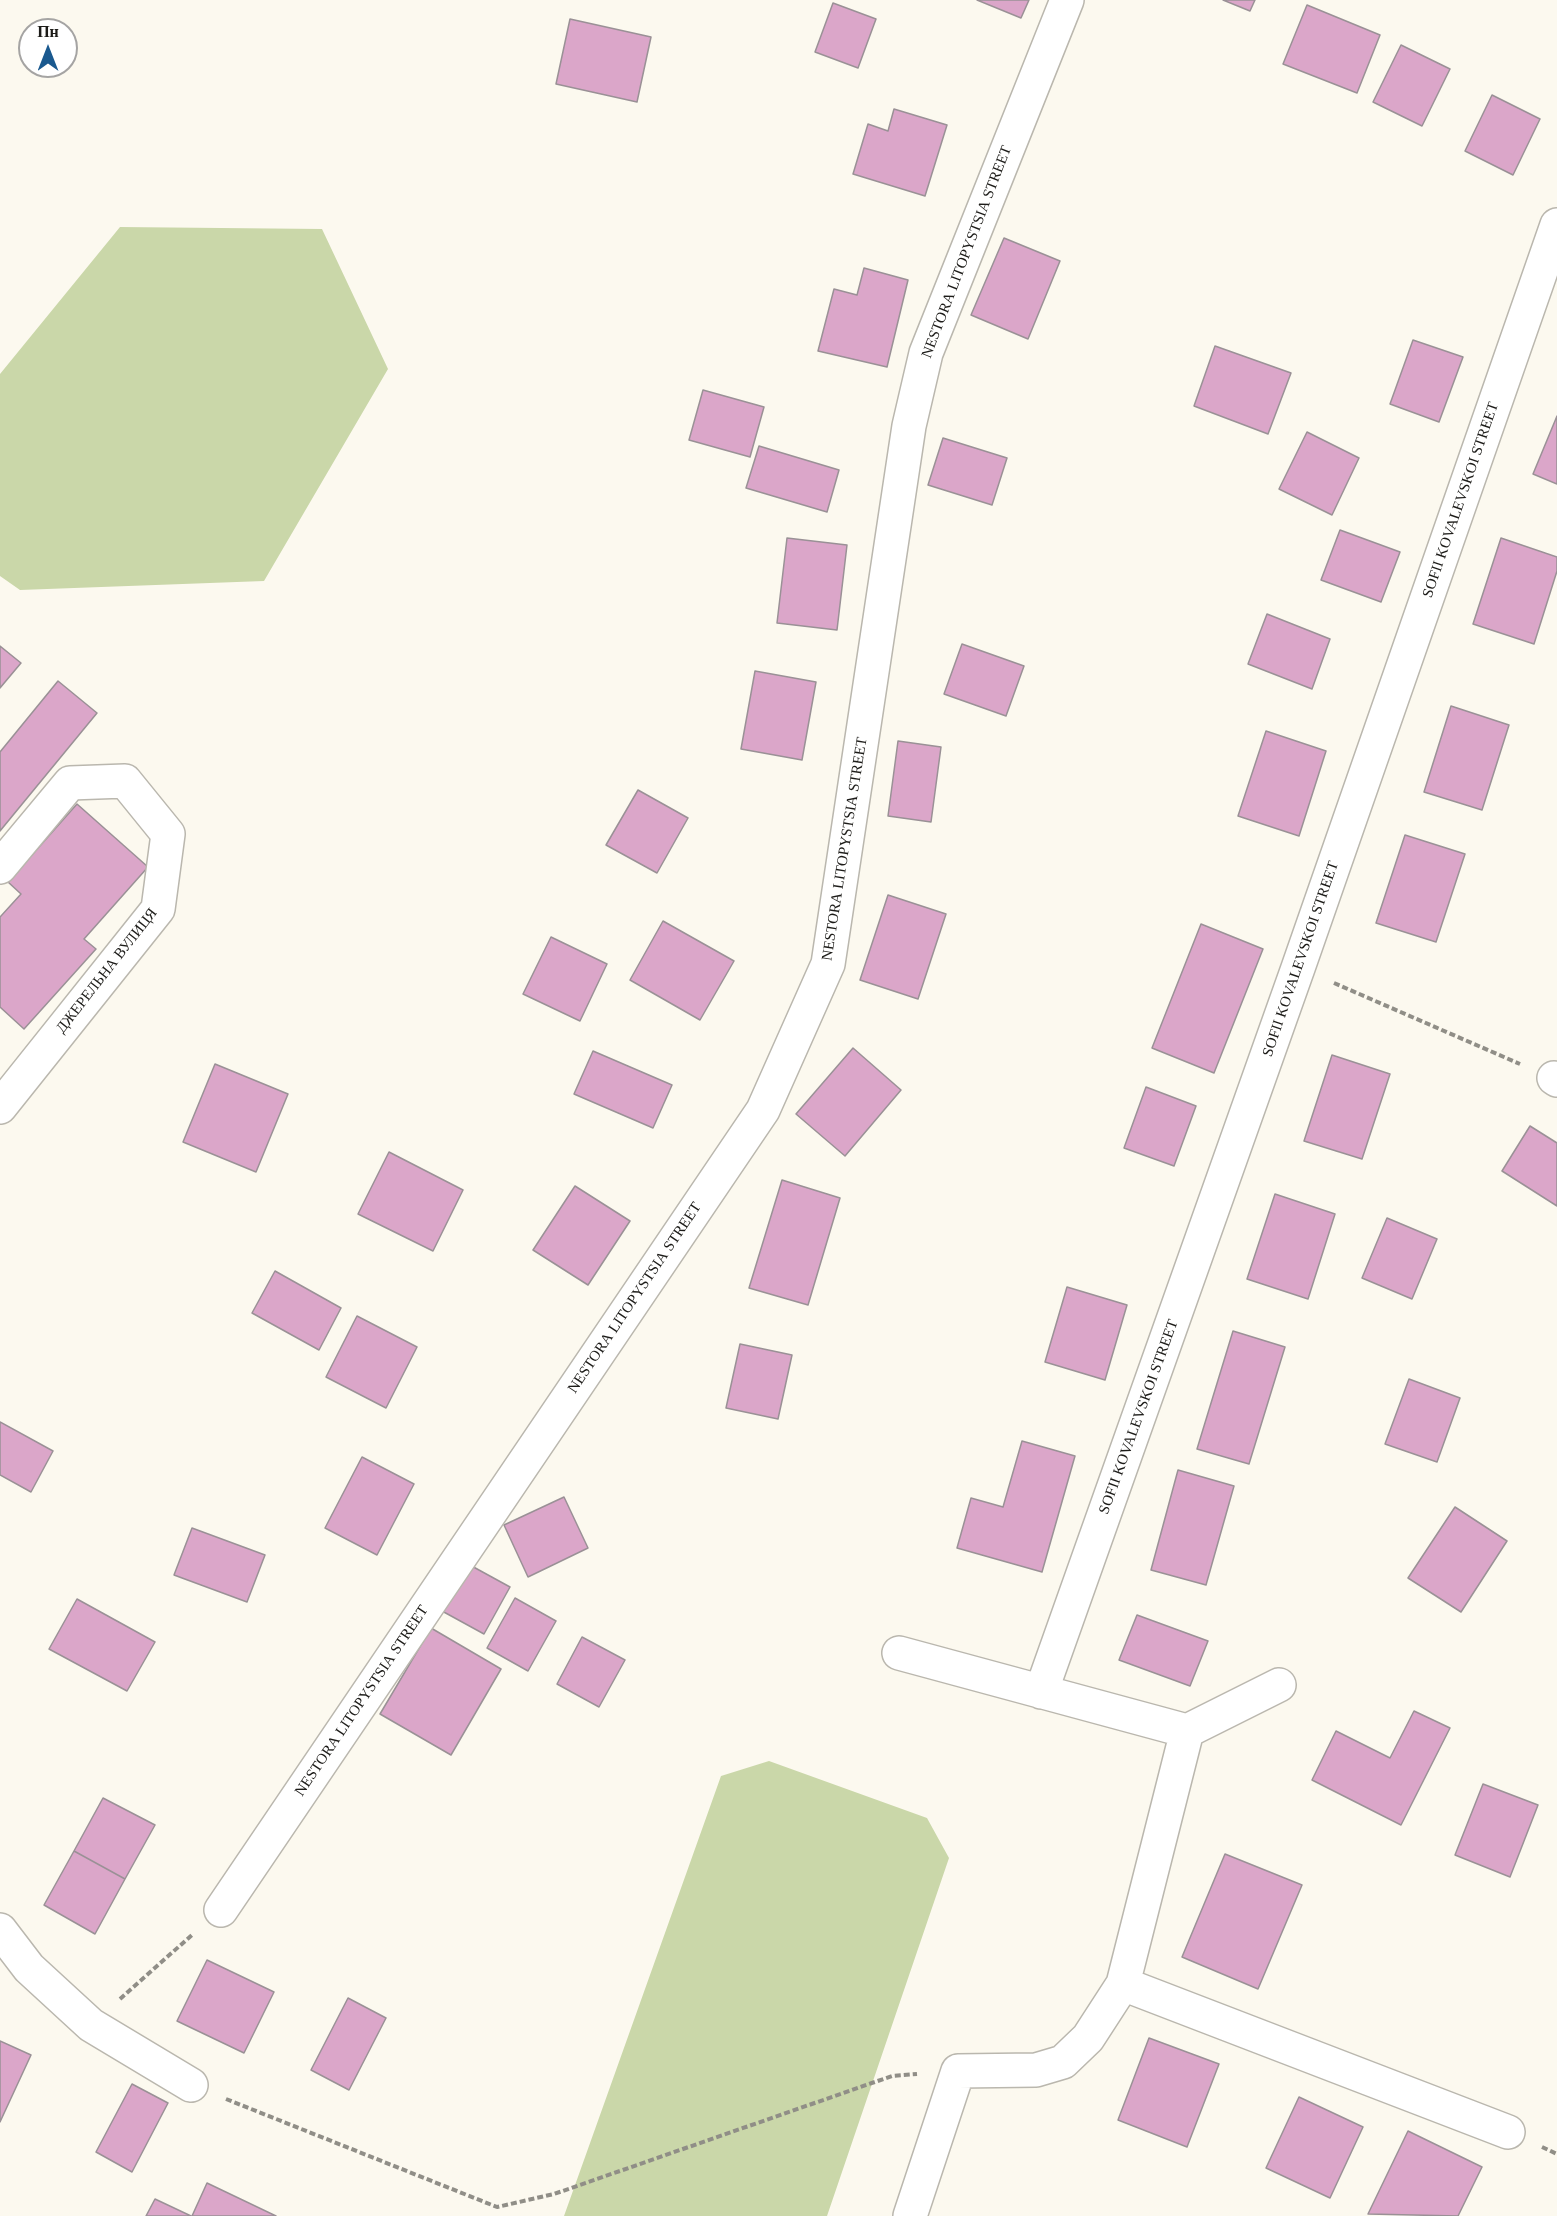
<!DOCTYPE html>
<meta charset="utf-8">
<style>
body{margin:0}
#map{position:relative;width:1557px;height:2216px;overflow:hidden;background:#fcf9ef;font-family:Georgia,serif}
canvas{display:block}
.north{position:absolute;left:18px;top:18px;width:60px;height:60px;box-sizing:border-box;background:#fff;border:2px solid #a5a4a3;border-radius:50%;rotate:0deg;font-size:16px;font-weight:700;line-height:24px;text-align:center;color:#1d1c19}
.north::after{content:'';display:block;margin:auto;width:21px;height:27px;background:#1a598f;clip-path:polygon(50% 0,100% 100%,50% 72%,0 100%)}
</style>
<div id="map">
<canvas width="1557" height="2216"></canvas>
<div class="north">Пн</div>
</div>
<script>
const c = document.querySelector('canvas').getContext('2d');
c.lineJoin = 'round';
function fillPath(path, color) { c.fillStyle = color; c.fill(path, 'evenodd'); }
function trace(path, color, width, dash) { c.strokeStyle = color; c.lineWidth = width; c.lineCap = dash ? 'butt' : 'round'; c.setLineDash(dash || []); c.stroke(path); }
function write(font, color, halo, rows, align = 'center') {
  c.font = font + ' Georgia,serif'; c.lineWidth = 4.5; c.setLineDash([]); c.textBaseline = 'middle'; c.strokeStyle = halo; c.fillStyle = color; for (const [text, x, y, turn = 0] of rows) {
    c.save(); c.translate(x, y); c.rotate((+turn || 0) * Math.PI / 180); c.textAlign = isNaN(turn) ? turn : align; if (halo) c.strokeText(text, 0, 0); c.fillText(text, 0, 0); c.restore();
  }
}
const green = new Path2D(`
 M120 227 322 229 388 369 264 581 20 590 0 576V374Z
 M769 1761 927 1818 949 1858 827 2216H564L721 1776Z`);
const building = new Path2D(`
 M977 0H1029L1021 18Z
 M1223 0H1255L1250 11Z
 M833 3 876 19 858 68 815 52Z
 M1307 5 1380 35 1357 93 1283 64Z
 M570 19 651 37 637 102 556 84Z
 M1401 45 1450 69 1422 126 1373 102Z
 M1492 95 1540 119 1513 175 1465 151Z
 M894 109 947 125 925 196 853 174 868 124 888 131Z
 M1004 238 1060 261 1028 339 971 315Z
 M864 268 908 280 887 367 818 351 834 289 857 295Z
 M1413 340 1463 357 1439 422 1390 404Z
 M1215 346 1291 373 1268 434 1194 406Z
 M703 390 764 407 750 457 689 440Z
 M1557 416V484L1533 474Z
 M1307 432 1359 458 1332 515 1279 489Z
 M943 438 1007 458 992 505 928 485Z
 M759 446 839 470 827 512 746 488Z
 M1340 530 1400 552 1381 602 1321 580Z
 M787 538 847 545 837 630 777 623Z
 M1501 538 1557 557V571L1534 644 1473 624Z
 M1267 614 1330 639 1312 689 1248 664Z
 M962 644 1024 666 1006 716 944 694Z
 M0 646 21 663 0 688Z
 M755 671 816 682 802 760 741 749Z
 M58 681 97 713 0 831V752Z
 M1451 706 1509 725 1482 810 1424 792Z
 M1266 731 1326 751 1299 836 1238 816Z
 M898 741 941 747 931 822 888 816Z
 M638 790 688 818 657 873 606 845Z
 M77 804 148 867 84 939 96 949 24 1029 0 1007V917L21 894 8 882Z
 M1405 835 1465 854 1436 942 1376 923Z
 M888 895 946 914 918 999 860 980Z
 M663 921 734 961 700 1020 630 980Z
 M1201 924 1263 949 1214 1073 1152 1048Z
 M551 937 607 964 580 1021 523 994Z
 M853 1048 901 1090 845 1156 796 1114Z
 M593 1051 672 1085 653 1128 574 1094Z
 M1332 1055 1390 1074 1362 1159 1304 1141Z
 M215 1064 288 1094 256 1172 183 1142Z
 M1146 1087 1196 1106 1174 1166 1124 1148Z
 M1530 1126 1557 1143V1206L1502 1171Z
 M389 1152 463 1190 433 1251 358 1214Z
 M782 1180 840 1198 808 1305 749 1288Z
 M575 1186 630 1221 588 1285 533 1250Z
 M1275 1194 1335 1214 1308 1299 1247 1279Z
 M1387 1218 1437 1239 1412 1299 1362 1278Z
 M275 1271 341 1308 319 1350 252 1313Z
 M1067 1287 1127 1305 1105 1380 1045 1362Z
 M357 1316 417 1347 386 1408 326 1377Z
 M1233 1331 1285 1347 1249 1464 1197 1449Z
 M740 1344 792 1355 778 1419 726 1408Z
 M1409 1379 1460 1398 1437 1462 1385 1444Z
 M0 1422 53 1451 31 1492 0 1475Z
 M1022 1441 1075 1456 1042 1572 957 1548 971 1498 1003 1507Z
 M362 1457 414 1484 377 1555 325 1528Z
 M1178 1470 1234 1486 1206 1585 1151 1570Z
 M564 1497 588 1548 528 1577 504 1525Z
 M1455 1507 1507 1541 1461 1612 1408 1578Z
 M192 1528 265 1555 247 1602 174 1575Z
 M468 1564 510 1587 484 1634 442 1611Z
 M515 1598 556 1621 528 1671 487 1648Z
 M77 1599 155 1642 127 1691 49 1649Z
 M1137 1615 1208 1641 1190 1686 1119 1660Z
 M431 1628 501 1669 451 1755 380 1714Z
 M582 1637 625 1660 599 1707 557 1684Z
 M1414 1711 1450 1728 1401 1825 1312 1780 1336 1731 1390 1758Z
 M1483 1784 1538 1805 1510 1877 1455 1855Z
 M103 1798 155 1825 125 1879 74 1851Z
 M74 1851 125 1879 95 1934 44 1905Z
 M1225 1854 1302 1885 1258 1989 1182 1957Z
 M207 1960 274 1992 244 2053 177 2021Z
 M348 1998 386 2018 349 2090 311 2070Z
 M1149 2038 1219 2064 1187 2147 1118 2120Z
 M0 2041 31 2055 0 2122Z
 M132 2084 168 2103 132 2172 96 2152Z
 M1299 2097 1363 2127 1330 2198 1266 2168Z
 M1408 2131 1482 2167 1458 2216 1368 2214Z
 M207 2183 276 2216H192Z
 M155 2199 191 2216H146Z`);
const path = new Path2D(`
 M1334 983 1520 1064
 M120 1999 193 1934
 M226 2099 497 2207 554 2194 892 2076 917 2074
 M1542 2147 1557 2154`);
const street = new Path2D(`
 M0 867 70 783 125 781 168 834 158 909 0 1107
 M1554 1078 1557 1080
 M899 1653 1187 1731 1123 1984 1088 2038 1063 2062 1036 2070 958 2071 910 2216
 M1041 1692 1298 968 1557 225
 M1187 1731 1279 1685
 M221 1910 763 1110 828 964 909 426 926 353 1067 0
 M0 1930 29 1968 91 2025 191 2085
 M1123 1984 1508 2132`);
const streetNames = [
 ["NESTORA LITOPYSTSIA STREET",967,252,-69],
 ["SOFII KOVALEVSKOI STREET",1461,500,-71],
 ["NESTORA LITOPYSTSIA STREET",845,849,-81],
 ["SOFII KOVALEVSKOI STREET",1301,959,-71],
 ["ДЖЕРЕЛЬНА ВУЛИЦЯ",107,971,-52],
 ["NESTORA LITOPYSTSIA STREET",635,1298,-56],
 ["SOFII KOVALEVSKOI STREET",1139,1417,-70],
 ["NESTORA LITOPYSTSIA STREET",362,1701,-56]
];
fillPath(green, '#cad7a9');
fillPath(building, '#dba6c9');
trace(building, '#9a9196', 1.5);
trace(street, '#bab7ae', 36);
trace(path, '#908e87', 4, [6, 3]);
trace(street, '#fff', 33);
write('15px', '#1d1c19', '#fff', streetNames);
</script>
